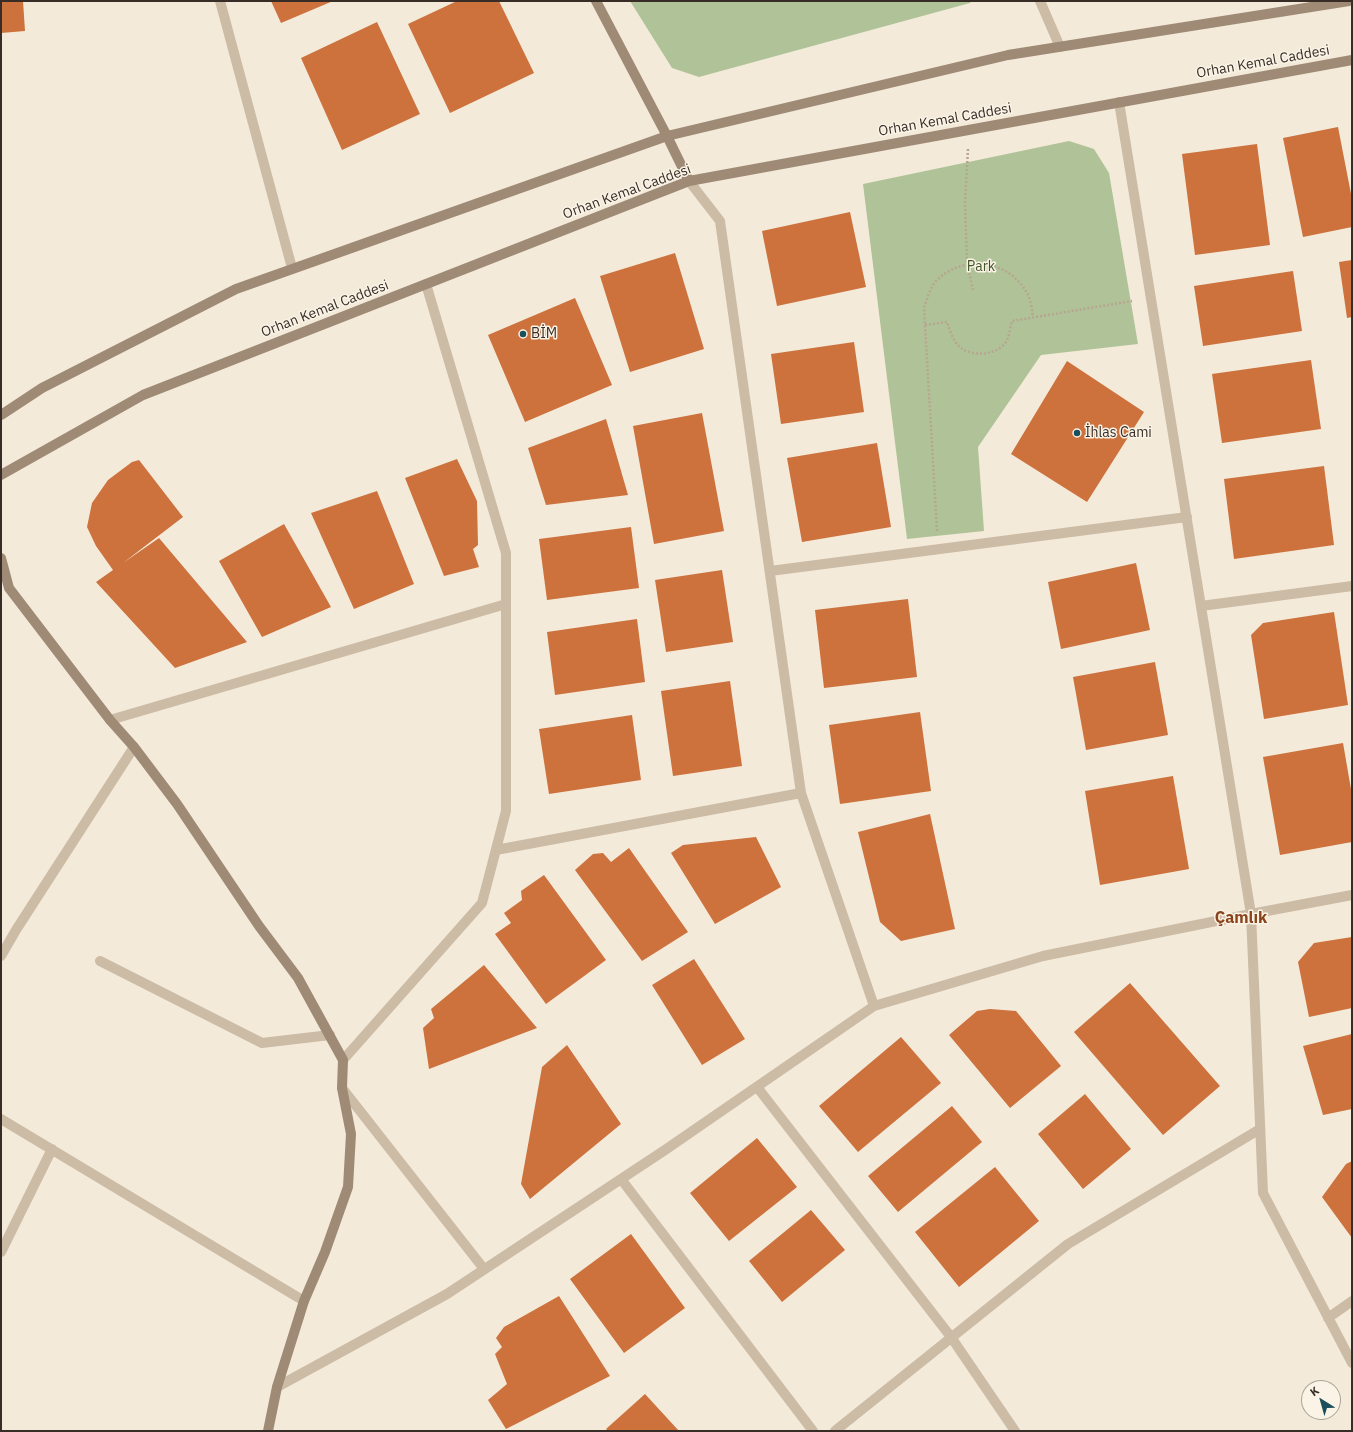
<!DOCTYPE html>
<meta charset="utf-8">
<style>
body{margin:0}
#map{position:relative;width:1353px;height:1432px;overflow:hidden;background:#f3ead9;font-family:"IBM Plex Sans",sans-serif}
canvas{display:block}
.frame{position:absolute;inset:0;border:2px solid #372d26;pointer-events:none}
.north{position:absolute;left:1301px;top:1380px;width:40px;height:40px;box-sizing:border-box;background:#faf3e6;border:1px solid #aca499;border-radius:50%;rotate:323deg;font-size:11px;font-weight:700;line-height:16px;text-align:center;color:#372d26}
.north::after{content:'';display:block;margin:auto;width:14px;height:18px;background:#1a4f5b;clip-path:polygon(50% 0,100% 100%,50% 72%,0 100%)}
</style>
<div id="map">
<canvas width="1353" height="1432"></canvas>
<div class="frame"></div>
<div class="north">K</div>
</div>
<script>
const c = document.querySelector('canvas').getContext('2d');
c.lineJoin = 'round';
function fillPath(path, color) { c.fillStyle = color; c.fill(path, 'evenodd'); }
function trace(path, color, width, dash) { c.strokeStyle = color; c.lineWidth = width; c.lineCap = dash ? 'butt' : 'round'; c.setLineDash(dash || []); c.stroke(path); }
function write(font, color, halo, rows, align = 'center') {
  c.font = font + ' "IBM Plex Sans",sans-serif'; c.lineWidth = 3; c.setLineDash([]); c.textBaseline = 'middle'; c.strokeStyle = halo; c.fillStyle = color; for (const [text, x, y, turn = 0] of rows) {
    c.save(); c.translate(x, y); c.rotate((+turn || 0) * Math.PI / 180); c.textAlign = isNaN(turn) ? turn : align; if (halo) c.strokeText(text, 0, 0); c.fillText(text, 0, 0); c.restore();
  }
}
const green = new Path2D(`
 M630 1H971L970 3 699 77 672 68Z
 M1069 141 1094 149 1109 173 1138 344 1041 355 978 447 984 531 907 539 863 184Z`);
const building = new Path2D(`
 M1 1H23L25 31 1 33Z
 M271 1H333L281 23Z
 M457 1H499L534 73 450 113 408 24Z
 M377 22 420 114 342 150 301 58Z
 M1338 127 1352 199V227L1303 237 1283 138Z
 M1257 144 1270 245 1195 255 1182 154Z
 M850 212 866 287 777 306 762 231Z
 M675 253 704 349 630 372 600 276Z
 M1352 260V317L1347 318 1339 262Z
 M1293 271 1302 331 1203 346 1194 286Z
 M575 298 612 385 525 422 488 335Z
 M854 342 864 412 781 424 771 354Z
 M1311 360 1321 429 1222 443 1212 374Z
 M1067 361 1144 412 1087 502 1011 454Z
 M702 413 724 531 654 544 633 426Z
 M606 419 628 495 546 505 528 448Z
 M877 443 891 527 802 542 787 458Z
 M457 459 477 501 478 545 473 549 479 567 444 576 405 478Z
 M139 460 183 517 123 563 159 538 247 642 175 668 96 582 113 570 96 546 87 527 92 503 108 480 132 462Z
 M1324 466 1334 545 1234 559 1224 479Z
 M377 491 414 584 354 609 311 513Z
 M284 524 331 607 262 637 219 561Z
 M631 527 639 588 547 600 539 539Z
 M1136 563 1150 630 1061 649 1048 582Z
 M722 570 733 642 666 652 655 580Z
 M908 599 917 677 824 688 815 610Z
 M1334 612 1348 705 1264 719 1251 635 1263 623Z
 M637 619 645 682 555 695 547 632Z
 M1155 662 1168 735 1086 750 1073 677Z
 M730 681 742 766 673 776 661 691Z
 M920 712 931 791 840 804 829 725Z
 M632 715 641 780 549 794 539 729Z
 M1343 743 1352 795V842L1280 855 1263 757Z
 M1173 776 1189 869 1100 885 1085 791Z
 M930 814 955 929 901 941 880 922 858 832Z
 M756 837 781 887 715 924 671 853 683 845Z
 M629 848 688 932 642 961 575 870 593 854 603 853 611 862Z
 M544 875 606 960 546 1004 495 934 511 923 504 913 522 900 521 891Z
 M1352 937V1008L1309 1017 1298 962 1314 943Z
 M694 959 745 1039 702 1065 652 985Z
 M484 965 537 1028 429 1069 423 1028 434 1018 431 1009Z
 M1130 983 1220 1086 1163 1135 1074 1032Z
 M990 1009 1016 1011 1061 1066 1010 1108 949 1035 977 1011Z
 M1352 1034V1109L1323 1115 1303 1046Z
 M901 1037 941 1083 858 1152 819 1106Z
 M567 1045 621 1124 530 1199 521 1184 542 1067Z
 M1085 1094 1131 1149 1083 1189 1038 1134Z
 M952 1106 982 1142 898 1212 868 1176Z
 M757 1138 797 1187 729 1241 690 1193Z
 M1352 1161V1238L1322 1197 1346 1164Z
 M995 1167 1039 1221 959 1287 915 1232Z
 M811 1210 845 1250 782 1302 749 1261Z
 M631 1234 685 1308 624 1353 570 1279Z
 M559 1296 610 1376 506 1429 488 1400 507 1384 495 1354 502 1347 496 1338 504 1327Z
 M645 1394 679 1431H608L606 1429Z`);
const path = new Path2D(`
 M968 149 965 202 967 264 973 290
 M925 325 947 322C950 330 953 341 960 347 972 358 1000 355 1007 340 1010 334 1010 327 1012 321L1132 301
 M937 531 924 308C927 299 930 287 937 280 964 254 1009 260 1027 293 1031 300 1032 310 1033 317`);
const street = new Path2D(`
 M220 1 292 268
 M1040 1 1060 47
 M1119 102 1251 914 1263 1193 1352 1363
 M689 181 720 221 801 793 874 1006
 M770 571 1187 517
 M1201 606 1352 586
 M110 720 506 604
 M496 850 801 793
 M1 956 16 930 134 747
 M100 961 262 1043 330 1035
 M343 1060 482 903 506 811V553L426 284
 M757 1087 951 1337 1015 1431
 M342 1088 484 1269
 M1 1119 304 1301
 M621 1179 813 1431
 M1 1252 52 1149
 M1328 1318 1352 1301
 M277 1387 447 1294 665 1150 874 1006 1043 956 1251 914 1352 895
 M835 1431 1068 1244 1260 1129`);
const secondary = new Path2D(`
 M596 1 667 136 689 181
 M1 415 42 388 236 289 667 136 1008 55 1349 1
 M1 475 143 395 689 181 1352 60
 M1 558 9 588 110 720 134 747 177 804 259 926 298 978 343 1060 342 1088 351 1134 348 1187 325 1252 304 1301 277 1387 268 1431`);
const markers = [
 [523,334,4,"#1a4f5b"],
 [1077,433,4,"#1a4f5b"]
];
const streetNames = [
 ["Orhan Kemal Caddesi",1263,62,-10],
 ["Orhan Kemal Caddesi",945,120,-10],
 ["Orhan Kemal Caddesi",627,192,-20],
 ["Orhan Kemal Caddesi",325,309,-21]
];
const parkNames = [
 ["Park",981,267]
];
const poiNames = [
 ["BİM",531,334],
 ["İhlas Cami",1085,433]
];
const quarterNames = [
 ["Çamlık",1241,918]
];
fillPath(green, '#b0c398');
fillPath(building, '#cd713d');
trace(path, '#b7a58f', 2.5, [2, 2]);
trace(street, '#ccbba5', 10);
trace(secondary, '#9f8a76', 10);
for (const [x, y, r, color] of markers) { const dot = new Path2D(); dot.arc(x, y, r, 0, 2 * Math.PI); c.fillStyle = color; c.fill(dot); trace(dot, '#faf3e6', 1.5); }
write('14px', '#372d26', '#faf3e6', streetNames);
write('14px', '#405629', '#faf3e6', parkNames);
write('14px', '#372d26', '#faf3e6', poiNames, 'left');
write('bold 16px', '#8a431b', '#faf3e6', quarterNames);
</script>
